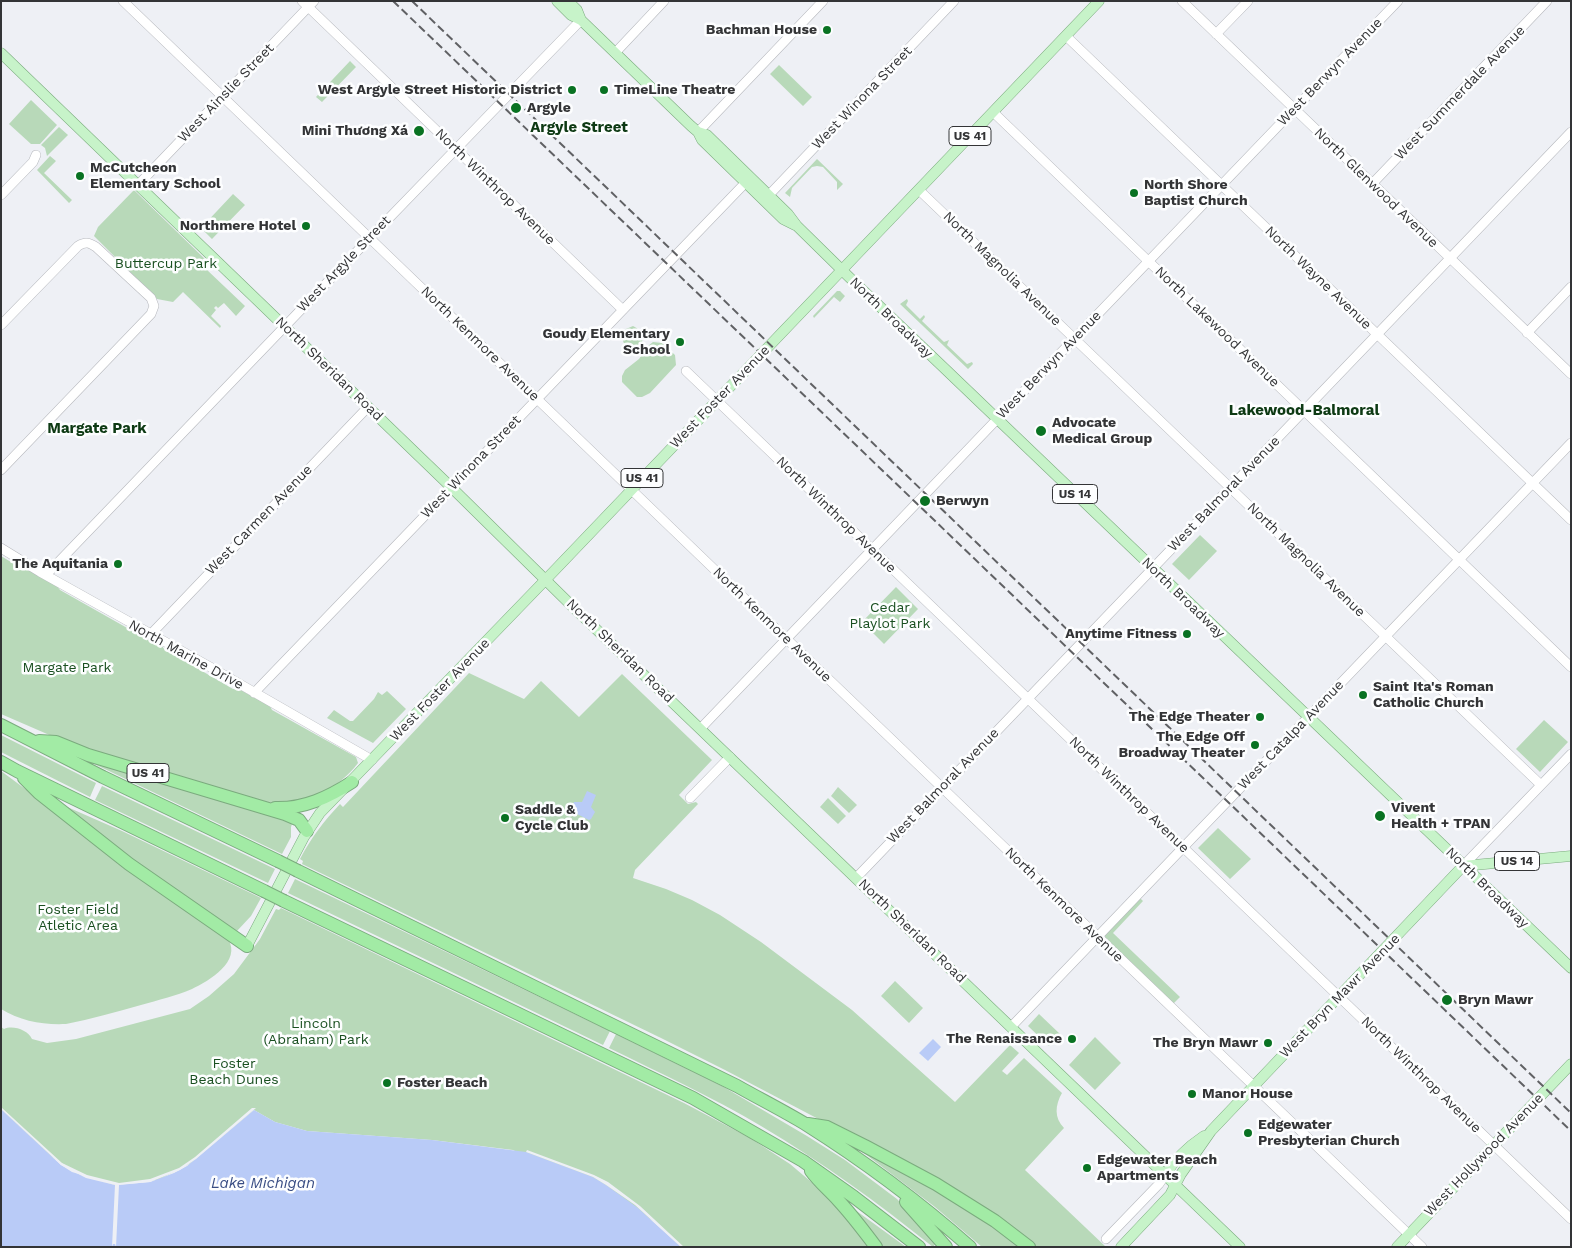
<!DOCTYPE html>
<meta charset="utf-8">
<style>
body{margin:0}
#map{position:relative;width:1572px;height:1248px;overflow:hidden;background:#eef0f5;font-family:"Work Sans",sans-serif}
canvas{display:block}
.frame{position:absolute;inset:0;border:2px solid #333436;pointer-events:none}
</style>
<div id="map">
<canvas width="1572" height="1248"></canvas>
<div class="frame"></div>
</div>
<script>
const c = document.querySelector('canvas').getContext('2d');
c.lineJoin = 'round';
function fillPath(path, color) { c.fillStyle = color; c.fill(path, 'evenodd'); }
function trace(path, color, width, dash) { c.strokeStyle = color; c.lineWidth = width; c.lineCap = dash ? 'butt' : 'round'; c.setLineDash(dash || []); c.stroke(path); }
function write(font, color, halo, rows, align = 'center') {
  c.font = font + ' "Work Sans",sans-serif'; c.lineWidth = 5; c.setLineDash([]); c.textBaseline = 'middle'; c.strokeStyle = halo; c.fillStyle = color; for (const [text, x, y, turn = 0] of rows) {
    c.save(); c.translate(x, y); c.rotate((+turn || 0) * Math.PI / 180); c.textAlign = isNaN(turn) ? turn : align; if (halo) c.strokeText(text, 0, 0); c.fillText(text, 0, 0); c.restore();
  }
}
const green = new Path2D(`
 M350 61 356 67 322 102 316 97Z
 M779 65 812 97 803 106 770 74Z
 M31 100 57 125 40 144H31L9 124Z
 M59 127 68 135 47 156 45 148 41 145Z
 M50 156 56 161 44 173 72 200 69 203 37 170Z
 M817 159 843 184 837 190V182L823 167 817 166 812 167 792 188 790 197 785 193Z
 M134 190 210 264 206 269 245 306 236 316 224 303 218 308 216 306 214 308 216 310 211 316 221 326 220 328 183 292 173 302 157 299 94 236 98 227Z
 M233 194 245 205 212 239 201 228Z
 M837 291H840L845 296 840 302 834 297 814 318 813 316Z
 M907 299 908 301 906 305 920 319 924 315 925 317 922 321 944 342 949 340 947 345 967 364 972 362 973 364 968 369 900 304Z
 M633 326C642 330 645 339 640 348L633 352 626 349 622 338 626 329Z
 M653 342 662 343 675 355 676 365 650 393 642 397H637L622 382V376L625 370 639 359 648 346Z
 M1200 535 1217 551 1189 580 1172 564Z
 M1 556 24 570 29 569 57 586 60 590 136 633H140L162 646 164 649 233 689H239L270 706 272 710 356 757 358 763C334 795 296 807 258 802L61 740 1 714Z
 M896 587 918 609 884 644 862 622Z
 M469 673 524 699 541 681 579 717 622 674 712 760 679 795 688 804 696 802 698 804 635 870 633 878 666 889 692 900 720 915 761 942 852 1010 955 1102 1010 1045 1019 1053 1002 1071 1007 1075 1024 1058 1062 1093C1055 1105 1054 1118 1064 1128L1025 1170 1106 1247H1034L927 1176 725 1070 661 1038 302 864 303 861 300 859C311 838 324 821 340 804L343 807Z
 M387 691 406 709 373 743 327 718 334 710 350 721H353L374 699 378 692 382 695Z
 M1544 720 1568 742 1540 772 1516 749Z
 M1 735 96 783 90 797 1 752Z
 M86 760 293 821 291 827V837L282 854Z
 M1 771 228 939C242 961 209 981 192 989 176 996 158 1000 141 1005 116 1012 91 1019 66 1024 42 1025 21 1021 1 1009Z
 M102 786 275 869 268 883 95 800Z
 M838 787 857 805 849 813 831 796Z
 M828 798 846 816 838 824 820 807Z
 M65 806 122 831 261 898 251 916 237 931 187 900 64 807Z
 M1218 828 1251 859 1230 879 1198 848Z
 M295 879 610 1031 603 1045 288 893Z
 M1140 898 1143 901 1113 933 1180 997 1172 1005 1102 937Z
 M281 908 684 1103 750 1138 790 1164 816 1186 834 1203 870 1247H681L655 1222 513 1150 432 1140 307 1131 275 1122 254 1110 191 1163 158 1180 115 1185 86 1178 50 1156 1 1109V1027L4 1029C13 1025 28 1030 32 1039L47 1043 76 1039 190 1009 209 996 234 974 260 939 276 909 279 910Z
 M895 981 923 1008 909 1023 881 996Z
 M1039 1014 1060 1034 1049 1046 1028 1026Z
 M616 1034 722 1086 807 1136 845 1160 897 1199 937 1242 933 1247C878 1203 822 1162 761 1126 712 1097 660 1073 609 1048Z
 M1095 1037 1121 1063 1095 1090 1069 1065Z
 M860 1150 956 1201 1021 1247H982L935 1207Z
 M847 1204 906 1247H881Z`);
const water = new Path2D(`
 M587 791 596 795 591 807 595 812 591 819 589 820 571 811V809L574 802H582Z
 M933 1039 941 1047 928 1061 919 1053Z
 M1 1109 61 1165 72 1172 115 1185 150 1182 174 1173 187 1166 254 1110 275 1122 307 1131 432 1140 526 1152 593 1177 606 1185 638 1208 681 1247H1Z`);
const pier = new Path2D(`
 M1 1107 62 1163 87 1175 119 1183 150 1179 179 1168 195 1157 252 1108H256L196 1159 180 1170 150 1182 119 1185 116 1247 115 1244H113L112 1247 115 1185 86 1178 61 1165 1 1109Z
 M527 1150 594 1175 608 1182 640 1206 684 1247H681L635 1205 606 1185 593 1177 526 1152Z`);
const minor = new Path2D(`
 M123 1 793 645 1422 1247
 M302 1 623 310
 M1182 1 1571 374
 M1216 34 1248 1
 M1066 36 1571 520
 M615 53 664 1
 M993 112 1571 667
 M698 132 823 1
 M1372 184 1547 1
 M138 185 314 1
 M919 190 1541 785
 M1 195 33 162 36 155
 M769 195 954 1
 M1 325 78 246C86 241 90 243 96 247L151 298 154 306 151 314 1 470
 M1527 333 1571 287
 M686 371 1571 1219
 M1 548 40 572 212 668 372 760
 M46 575 364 244 581 20
 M151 634 368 407
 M254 693 750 178
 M701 728 1398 1
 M690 798 730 757
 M1463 866 1571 754
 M856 878 1571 132
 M1011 1027 1571 443
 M1106 1239 1159 1184 1165 1175`);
const major = new Path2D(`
 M557 1 571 15 581 20 691 126 698 132 707 135 788 214 797 226 849 277 1571 968
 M568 1 577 10 581 20
 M1 53 452 488 571 605 1240 1247
 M698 132 702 140 783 219 795 225
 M1463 866 1571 856
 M247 946 304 837 320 813 554 571 1099 1
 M1165 1175C1175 1159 1189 1146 1204 1136
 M1121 1247 1170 1195 1181 1174 1211 1131 1463 866
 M1397 1247 1571 1064`);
const highway = new Path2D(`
 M1 725 103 777 278 861
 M39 741 56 742 88 755 285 814 299 820 307 831
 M1 762 17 771 264 891
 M24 778 39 793 129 864 247 946
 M275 808C304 809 329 797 352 782
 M298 871 737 1086C760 1099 784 1111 807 1125 864 1161 919 1202 970 1247
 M284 901 693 1098 803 1161 854 1197 919 1247
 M808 1124 827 1127 865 1146 936 1184 995 1221 1029 1247
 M811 1171C819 1182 829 1190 838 1200 852 1215 864 1231 876 1247
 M906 1202 946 1247`);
const rail = new Path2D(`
 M393 1 1571 1131
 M412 1 1571 1113`);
const highwayBridge = new Path2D(`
 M278 861 298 871
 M264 891 284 901`);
const markers = [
 [827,30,5,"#097222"],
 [572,90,5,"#097222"],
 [604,90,5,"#097222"],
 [516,108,6,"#097222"],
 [419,131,6,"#097222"],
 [80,176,5,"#097222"],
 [1134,193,5,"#097222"],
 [306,226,5,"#097222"],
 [680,342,5,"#097222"],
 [1041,431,6,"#097222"],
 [925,501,6,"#097222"],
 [118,564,5,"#097222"],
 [1187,634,5,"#097222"],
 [1363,695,5,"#097222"],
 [1260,717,5,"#097222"],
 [1255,745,5,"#097222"],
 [1380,816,6,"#097222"],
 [505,818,5,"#097222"],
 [1447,1000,6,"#097222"],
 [1072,1039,5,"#097222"],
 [1268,1043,5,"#097222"],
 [387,1083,5,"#097222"],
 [1192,1094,5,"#097222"],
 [1248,1133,5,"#097222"],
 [1087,1168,5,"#097222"]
];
const shields = [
 [970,136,42],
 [642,478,42],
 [1075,494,45],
 [148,773,42],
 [1517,861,45]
];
const shieldNames = [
 ["US 41",970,136],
 ["US 41",642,478],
 ["US 14",1075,494],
 ["US 41",148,773],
 ["US 14",1517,861]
];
const poiNames = [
 ["Bachman House",817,30,"right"],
 ["West Argyle Street Historic District",562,90,"right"],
 ["TimeLine Theatre",614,90],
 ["Argyle",527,108],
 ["Mini Thương Xá",408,131,"right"],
 ["McCutcheon",90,168],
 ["Elementary School",90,184],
 ["North Shore",1144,185],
 ["Baptist Church",1144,201],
 ["Northmere Hotel",296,226,"right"],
 ["Goudy Elementary",670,334,"right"],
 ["School",670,350,"right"],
 ["Advocate",1052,423],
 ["Medical Group",1052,439],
 ["Berwyn",936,501],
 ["The Aquitania",108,564,"right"],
 ["Anytime Fitness",1177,634,"right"],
 ["Saint Ita's Roman",1373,687],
 ["Catholic Church",1373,703],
 ["The Edge Theater",1250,717,"right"],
 ["The Edge Off",1245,737,"right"],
 ["Broadway Theater",1245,753,"right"],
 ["Vivent",1391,808],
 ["Health + TPAN",1391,824],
 ["Saddle &",515,810],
 ["Cycle Club",515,826],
 ["Bryn Mawr",1458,1000],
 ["The Renaissance",1062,1039,"right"],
 ["The Bryn Mawr",1258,1043,"right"],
 ["Foster Beach",397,1083],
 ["Manor House",1202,1094],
 ["Edgewater",1258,1125],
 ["Presbyterian Church",1258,1141],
 ["Edgewater Beach",1097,1160],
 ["Apartments",1097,1176]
];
const streetNames = [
 ["West Berwyn Avenue",1330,72,-46],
 ["West Ainslie Street",226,93,-46],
 ["West Summerdale Avenue",1460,93,-46],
 ["West Winona Street",862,98,-46],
 ["North Winthrop Avenue",495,187,44],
 ["North Glenwood Avenue",1376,188,44],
 ["West Argyle Street",344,264,-46],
 ["North Magnolia Avenue",1002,269,44],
 ["North Wayne Avenue",1318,278,44],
 ["North Broadway",891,318,44],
 ["North Lakewood Avenue",1217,327,44],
 ["North Kenmore Avenue",480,344,44],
 ["West Berwyn Avenue",1049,365,-46],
 ["North Sheridan Road",329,369,44],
 ["West Foster Avenue",720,397,-46],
 ["West Winona Street",471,467,-46],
 ["West Balmoral Avenue",1224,494,-46],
 ["North Winthrop Avenue",836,515,44],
 ["West Carmen Avenue",259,520,-46],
 ["North Magnolia Avenue",1306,560,44],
 ["North Broadway",1183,598,44],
 ["North Kenmore Avenue",772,625,44],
 ["North Sheridan Road",620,651,44],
 ["North Marine Drive",186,655,29],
 ["West Foster Avenue",440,690,-46],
 ["West Catalpa Avenue",1291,735,-46],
 ["West Balmoral Avenue",943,786,-46],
 ["North Winthrop Avenue",1129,795,44],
 ["North Broadway",1487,888,44],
 ["North Kenmore Avenue",1064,905,44],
 ["North Sheridan Road",912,931,44],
 ["West Bryn Mawr Avenue",1340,996,-46],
 ["North Winthrop Avenue",1421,1075,44],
 ["West Hollywood Avenue",1484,1155,-46]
];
const parkNames = [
 ["Buttercup Park",166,264],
 ["Cedar",890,608],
 ["Playlot Park",890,624],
 ["Margate Park",67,668],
 ["Foster Field",78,910],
 ["Atletic Area",78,926],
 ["Lincoln",316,1024],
 ["(Abraham) Park",316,1040],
 ["Foster",234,1064],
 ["Beach Dunes",234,1080]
];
const neighbourhoodNames = [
 ["Argyle Street",579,128],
 ["Lakewood-Balmoral",1304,411],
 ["Margate Park",97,429]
];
const waterNames = [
 ["Lake Michigan",263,1184]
];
fillPath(green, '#b8d9b9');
fillPath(water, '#b9cbf7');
fillPath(pier, '#eef0f5');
trace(minor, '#b6b8bd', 10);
trace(major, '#7bab7e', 11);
trace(highway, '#7bab7e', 14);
trace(minor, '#fff', 9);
trace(major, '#c7f3c9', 10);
trace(highway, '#a2eba5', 12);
trace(rail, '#606164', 2, [8, 4]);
trace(highwayBridge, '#7bab7e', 14, []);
trace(highwayBridge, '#a2eba5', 12);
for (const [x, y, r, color] of markers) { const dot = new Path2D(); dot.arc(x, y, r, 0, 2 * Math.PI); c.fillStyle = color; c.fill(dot); trace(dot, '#fdfeff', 2); }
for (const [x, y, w] of shields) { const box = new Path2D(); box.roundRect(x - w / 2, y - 9.5, w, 19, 4); c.fillStyle = '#fdfeff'; c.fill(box); trace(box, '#333436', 1); }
write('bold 12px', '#333436', null, shieldNames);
write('bold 14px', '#333436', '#fdfeff', poiNames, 'left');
write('14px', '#333436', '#fdfeff', streetNames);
write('14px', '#194f20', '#fdfeff', parkNames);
write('bold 15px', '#0e3a14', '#fdfeff', neighbourhoodNames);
write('italic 15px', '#394d84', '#fdfeff', waterNames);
</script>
